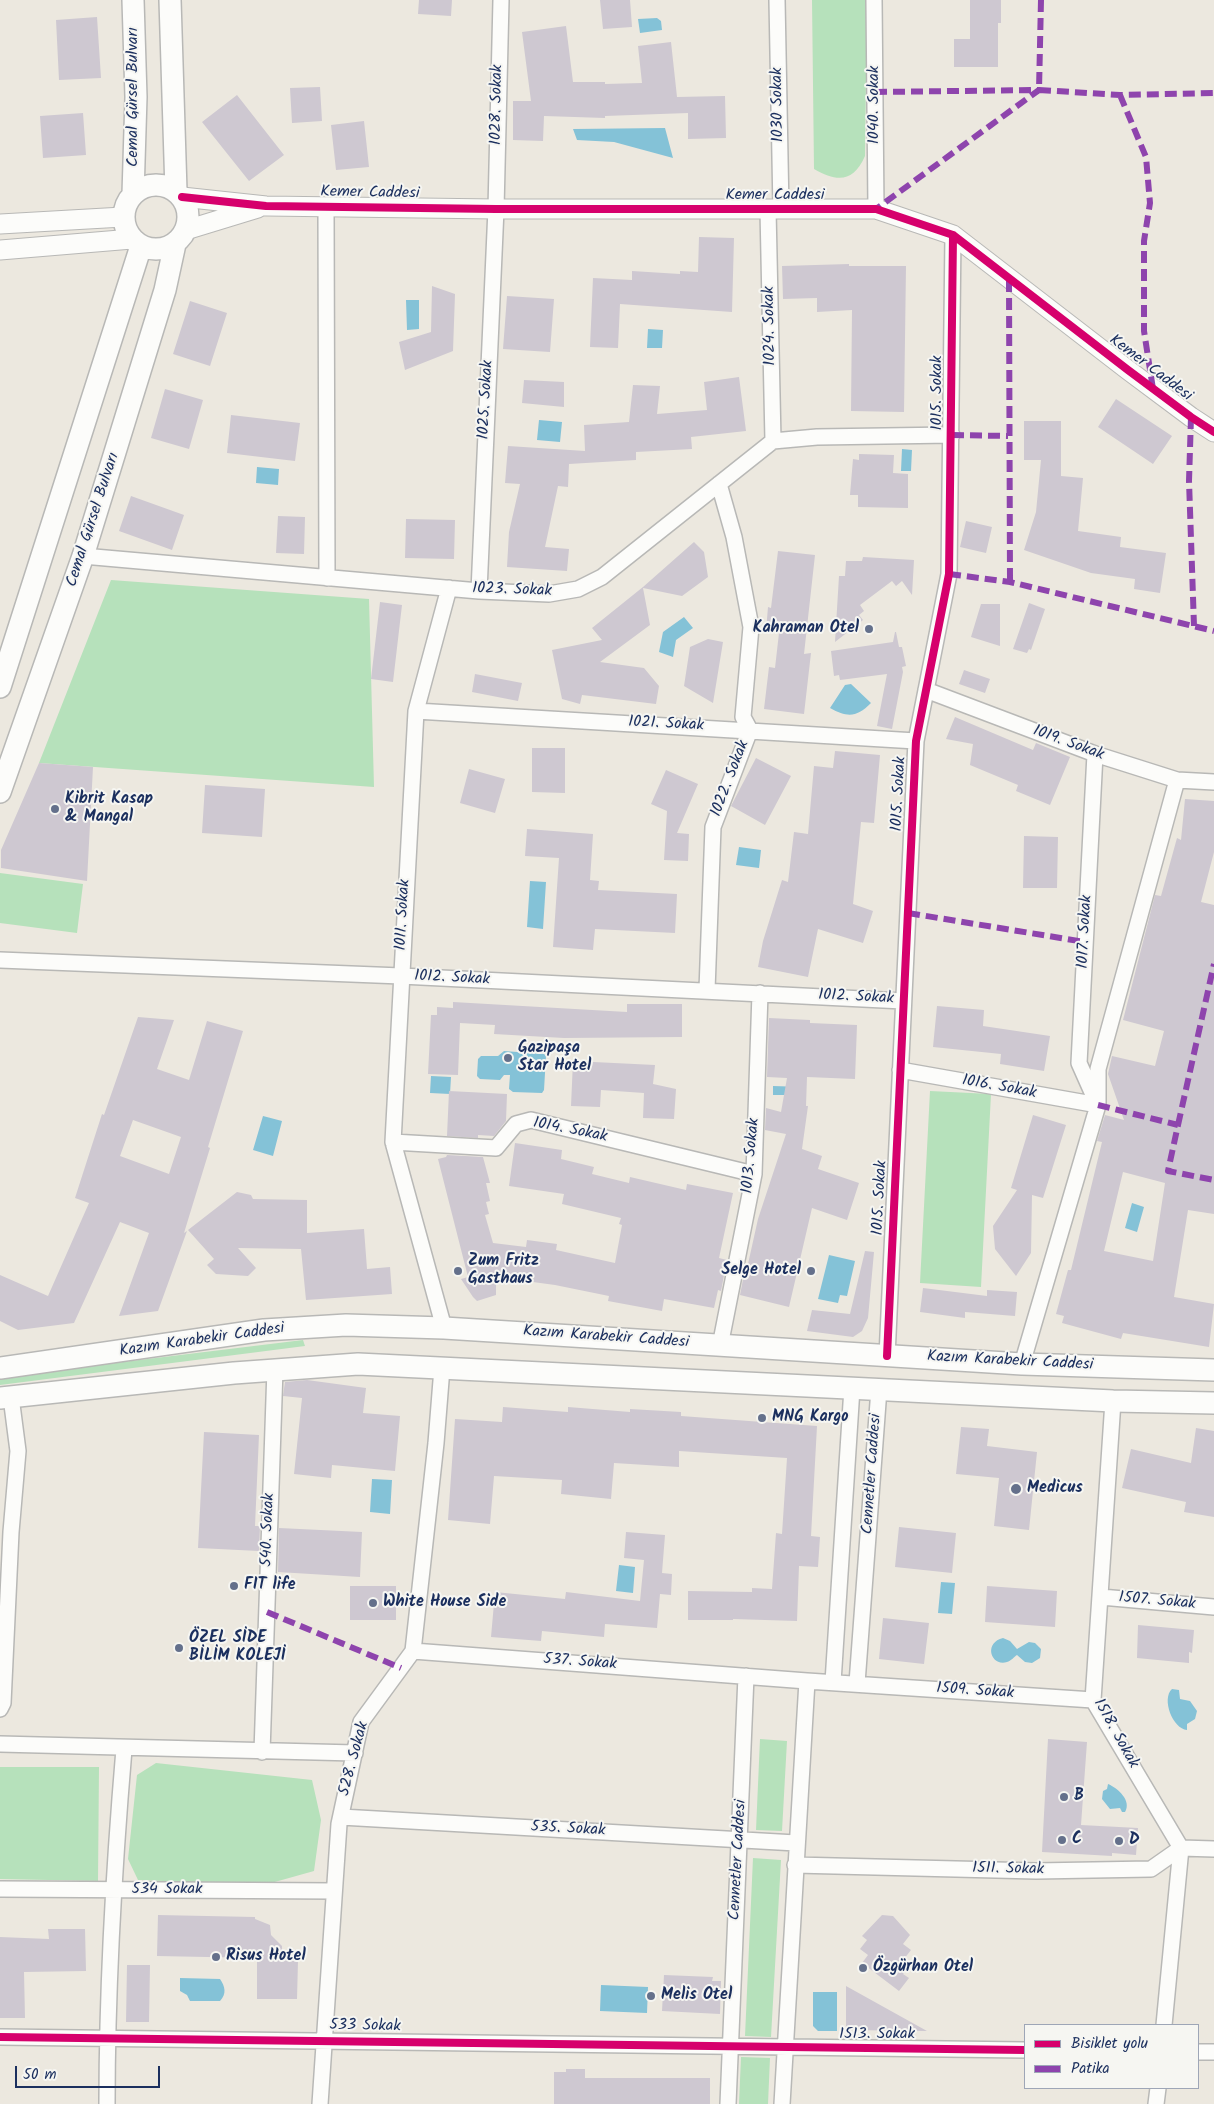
<!DOCTYPE html>
<meta charset="utf-8">
<style>
body{margin:0}
#map{position:relative;width:1214px;height:2104px;overflow:hidden;background:#ece8df;font-family:Kalam,sans-serif}
canvas{display:block}
.legend{position:absolute;left:1024px;top:2024px;width:175px;height:65px;box-sizing:border-box;background:#f6f6f2;border:1px solid #9ea6b7;margin:0;padding:6px 9px;list-style:none;font-size:15px;color:#1b2f5e}
.legend li{display:flex;align-items:center;gap:10px;height:25px}
.legend b{width:25px;border:1px solid #9ea6b7}
.scale{position:absolute;left:15px;top:2066px;width:145px;height:22px;box-sizing:border-box;border:2px solid #1b2f5e;border-top:0;padding-left:6px;font-size:15px;line-height:18px;white-space:nowrap;color:#1b2f5e;-webkit-text-stroke:4px #f6f6f2;paint-order:stroke}
</style>
<div id="map">
<canvas width="1214" height="2104"></canvas>
<ul class="legend">
<li><b style="height:6px;background:#d6006c"></b>Bisiklet yolu</li>
<li><b style="height:6px;background:#8e44ad"></b>Patika</li>
</ul>
<div class="scale">50 m</div>
</div>
<script>
const c = document.querySelector('canvas').getContext('2d');
c.lineJoin = 'round';
function fillPath(path, color) { c.fillStyle = color; c.fill(path, 'evenodd'); }
function trace(path, color, width, dash) { c.strokeStyle = color; c.lineWidth = width; c.lineCap = dash ? 'butt' : 'round'; c.setLineDash(dash || []); c.stroke(path); }
function write(font, color, halo, rows, align = 'center') {
  c.font = font + ' Kalam,sans-serif'; c.lineWidth = 4; c.setLineDash([]); c.textBaseline = 'middle'; c.strokeStyle = halo; c.fillStyle = color; for (const [text, x, y, turn = 0] of rows) {
    c.save(); c.translate(x, y); c.rotate((+turn || 0) * Math.PI / 180); c.textAlign = isNaN(turn) ? turn : align; if (halo) c.strokeText(text, 0, 0); c.fillText(text, 0, 0); c.restore();
  }
}
const green = new Path2D(`
 M812 0H867L865 156C853 183 837 182 814 169Z
 M111 580 369 599 374 787 39 763Z
 M0 873 83 884 77 933 0 923Z
 M930 1091 991 1094 981 1287 920 1283Z
 M303 1340 305 1346 0 1385V1377Z
 M760 1739 787 1741 782 1831 756 1830Z
 M156 1763 312 1780 321 1820 314 1871 264 1885 138 1880 128 1859 137 1775Z
 M0 1767H99L98 1881 0 1879Z
 M753 1858 781 1860 771 2037 745 2036Z
 M741 2057 770 2058 768 2104H739Z`);
const water = new Path2D(`
 M657 18 661 21 662 30 640 33 638 19Z
 M665 128 673 158 614 142 577 140 573 129Z
 M406 300H419V329L407 330Z
 M648 329 663 330 662 348H647Z
 M539 420 562 422 560 442 537 440Z
 M902 449 912 450 911 471H901Z
 M257 467 279 469 278 485 256 483Z
 M684 617 693 628 676 640 673 657 659 652 663 632Z
 M851 684 871 703C857 717 848 718 830 708L845 685Z
 M739 847 761 850 759 868 736 865Z
 M530 881 546 882 543 929 527 927Z
 M504 1051 544 1054 546 1056 544 1090 542 1093 513 1092 509 1089 510 1075H504L500 1080 480 1079 477 1076 478 1059 481 1056H498Z
 M431 1076 451 1077 450 1094 430 1093Z
 M773 1086 804 1087V1095H773Z
 M263 1116 282 1121 273 1156 253 1150Z
 M1132 1203 1144 1207 1137 1232 1125 1228Z
 M829 1255 855 1261 847 1296 840 1295 838 1303 818 1299Z
 M372 1479 392 1480 390 1514 370 1512Z
 M619 1565 635 1567 633 1593 616 1591Z
 M941 1582 955 1583 952 1614 938 1613Z
 M1003 1638 1010 1641 1017 1649 1029 1642 1035 1643 1041 1649 1040 1658 1032 1663 1025 1662 1017 1655C1014 1657 1011 1661 1007 1662 991 1667 983 1643 1003 1638Z
 M1172 1689 1179 1690 1180 1699 1190 1701 1197 1711 1195 1719 1187 1724V1730C1173 1729 1161 1699 1172 1689Z
 M1108 1784C1118 1788 1132 1801 1125 1812H1122L1120 1808 1110 1809 1102 1799 1103 1791 1107 1789Z
 M180 1978 220 1979C225 1986 227 1994 220 2001H190L187 1995 180 1991Z
 M601 1985 648 1987 647 2013 600 2011Z
 M813 1992H837V2031H818L813 2026Z`);
const building = new Path2D(`
 M419 0H452L451 16 418 14Z
 M600 0H630L632 27 603 29Z
 M970 0H1001V23H998V67H954V39H970Z
 M97 17 101 78 59 80 56 20Z
 M566 26 573 82H605V84L642 83 638 46 671 42 677 97 725 96 726 138 688 139V113L605 116V118L544 116 543 141 513 140V101H531L522 32Z
 M320 87 322 121 292 123 290 88Z
 M237 95 284 155 249 181 202 122Z
 M83 113 86 155 43 158 40 116Z
 M364 121 369 167 336 170 331 125Z
 M699 237 734 238 732 312 620 304 618 348 590 347 593 278 632 280V271L680 274V271L698 272Z
 M849 264V266H906L904 412 851 411 852 310 817 312V298L783 299 782 266Z
 M432 286 455 294 453 351 405 370 399 342 431 332Z
 M507 296 554 299 550 352 503 349Z
 M190 301 227 313 210 366 173 354Z
 M739 377 746 431 691 437 692 449 636 452V460L569 464 568 487 558 486 545 547 569 549 567 571 507 567 509 532 520 484 505 483 508 446 585 451 584 425 629 422 633 385 660 386 657 414 707 410 704 382Z
 M524 380 564 382V407L522 403Z
 M165 389 203 400 189 449 151 438Z
 M1116 399 1172 436 1153 464 1098 427Z
 M231 415 300 423 295 461 227 453Z
 M1024 421H1061V476L1083 478 1078 531 1121 537 1120 547 1166 553 1160 593 1134 589 1135 579 1091 573 1024 550 1036 512 1041 460H1024Z
 M859 454 894 455 893 473 908 474V508L858 507V495H850L853 459 859 460Z
 M131 496 184 515 172 550 119 531Z
 M278 516 305 517 304 554 276 553Z
 M406 519 455 520 454 559 405 558Z
 M966 521 992 527 986 553 960 547Z
 M694 542 704 552 708 577 682 596 643 588 650 625 600 662 644 668 659 686 656 704 582 695 580 704 562 699 552 650 602 640 592 628 643 587Z
 M778 551 815 555 804 654 811 653 804 714 764 709 769 667 775 668 779 633 766 631 768 607 771 608Z
 M863 557 914 560 912 595 902 581 896 586 892 581 860 605 864 611 859 615 863 620 835 642 839 576H845L846 561H862Z
 M380 602 402 605 393 682 371 679Z
 M1029 603 1045 609 1031 650 1029 649 1027 653 1013 649Z
 M981 604H1000V646L971 637Z
 M895 632H896L899 647H902L906 666 902 667 903 672 892 729 877 726 887 674 840 680 839 675 834 676 831 651 893 642Z
 M708 639 723 642 713 703 684 686 690 647Z
 M964 670 990 679 985 693 959 684Z
 M475 674 522 683 518 701 472 692Z
 M955 717 1033 750 1036 743 1070 757 1050 805 1016 791 1018 785 970 765 973 744 946 739Z
 M532 748H565V793L532 792Z
 M835 751 880 755 874 823 861 822 853 904 873 911 863 943 818 929 808 977 758 967 763 941 782 880 788 882 794 832 808 834 814 766 833 768Z
 M756 758 791 776 765 825 731 806Z
 M39 763 93 767 87 881 1 868V850Z
 M469 769 505 779 495 813 460 803Z
 M666 770 698 784 677 833 689 834 688 861 664 860 667 811 651 804Z
 M205 785 265 789 262 837 202 833Z
 M1185 799 1214 801V852L1201 902 1214 905V1214L1188 1210 1174 1297 1214 1304 1209 1347 1123 1333 1121 1339 1062 1323 1064 1316 1056 1314 1068 1270H1071L1102 1142 1097 1141 1105 1115 1124 1120 1108 1074 1112 1056 1155 1066 1164 1031 1123 1020 1155 895 1161 896 1177 838 1181 840ZM1123 1172 1165 1183 1153 1261 1104 1251Z
 M527 829 593 834 590 880 599 881 598 890 677 894 675 933 595 929 593 950 553 947 559 858 525 856Z
 M1024 836 1058 837 1057 888H1023Z
 M453 1002 627 1012V1004H682V1037L564 1038 494 1034 495 1025 460 1023 458 1075 428 1074 431 1015H437V1007L453 1008Z
 M937 1006 984 1010 983 1026 1050 1036 1044 1071 1000 1064 1001 1054 933 1047Z
 M138 1017 174 1020 157 1069 189 1080 207 1021 243 1031 208 1147 210 1148 184 1233 187 1231 158 1311 119 1316 149 1233 120 1222 74 1323 18 1330 0 1321V1275L48 1296 89 1203 75 1198 102 1114 104 1115ZM133 1120 181 1137 169 1174 120 1156Z
 M769 1018 810 1020V1023L857 1025 855 1079 807 1077 806 1106H808L802 1149 822 1156 818 1169 859 1183 847 1220 812 1208 789 1307 740 1295 746 1264H748L758 1219 786 1134 765 1130 766 1108 781 1112 787 1078 767 1077Z
 M573 1061 655 1065 653 1084 676 1089 674 1119 643 1118 644 1093 601 1090 600 1107 571 1106Z
 M449 1091 507 1094 506 1121 494 1136 478 1135V1138L447 1136Z
 M1033 1115 1066 1125 1043 1198 1032 1195 1031 1253 1016 1276 995 1249 993 1226 1017 1190 1011 1188Z
 M515 1143 562 1150 561 1159 594 1167 592 1174 629 1183 630 1177 686 1190 687 1184 733 1193 719 1258 727 1260 721 1291 718 1290 714 1308 664 1299 662 1311 608 1301 609 1296 555 1285 496 1277V1295L477 1301 473 1297 461 1279 468 1277 438 1159 446 1157 447 1155 483 1157 490 1183H486L490 1201 486 1202 489 1214 485 1215 493 1243 526 1247 527 1240 557 1244 556 1250 615 1263 622 1225 619 1224 621 1218 562 1204 564 1194 509 1186Z
 M237 1192 251 1195 253 1199 307 1200V1233L364 1229 367 1269 390 1267 392 1294 306 1300 301 1249 238 1248 256 1268 248 1276 216 1274 207 1265 214 1259 188 1230Z
 M865 1251 874 1252 868 1318 862 1331 853 1337 807 1331 812 1310 850 1314Z
 M923 1288 987 1296V1290L1017 1292 1015 1316 965 1312V1318L920 1312Z
 M307 1380 366 1388 363 1413 400 1416 395 1471 332 1465 331 1478 294 1474 302 1398 283 1396 285 1382Z
 M503 1407 568 1412V1407L630 1412V1409L681 1412V1416L817 1426 811 1536 820 1537 818 1567 799 1566 797 1621 733 1619V1620H688V1591L752 1592V1588L772 1589 776 1533 782 1534 787 1458 679 1451V1467L614 1463 611 1499 561 1494 562 1480 494 1476 490 1524 448 1520 455 1419 502 1422Z
 M961 1427 989 1429 987 1446 1037 1452 1029 1530 994 1526 999 1478 956 1474Z
 M1196 1428 1214 1431V1517L1184 1512 1186 1502 1122 1488 1131 1449 1191 1463Z
 M204 1432 259 1435 255 1526H260L259 1551 198 1548Z
 M899 1527 956 1533 952 1573 895 1567Z
 M279 1528 362 1532 360 1577 278 1572Z
 M626 1532 665 1535 662 1573 672 1574 671 1595 660 1594 657 1628 605 1624 604 1637 542 1631 541 1641 491 1637 495 1592 565 1599 566 1592 640 1601 644 1560 624 1558Z
 M350 1586H396V1620H350Z
 M987 1586 1057 1591 1055 1627 985 1622Z
 M883 1618 929 1623 924 1664 879 1659Z
 M1138 1625 1194 1630 1192 1653 1189 1652V1663L1137 1658Z
 M1048 1739 1087 1742 1081 1825 1138 1828 1136 1855 1112 1853V1856L1042 1852Z
 M158 1915 255 1917V1919L270 1925 271 1935 282 1946V1960L298 1961 297 1999H257V1958L157 1956Z
 M882 1915 893 1916 910 1935 903 1944 911 1950 904 1959 911 1964 903 1974 909 1978 899 1991 862 1963 868 1955 860 1949 867 1940 862 1936Z
 M48 1929H85L86 1971 24 1972 25 2018H0V1937L49 1939Z
 M127 1965H150L149 2022H126Z
 M664 1975 713 1977 712 1981H721L720 2014 662 2011Z
 M846 1986 927 2031 846 2030Z
 M566 2069H585V2078H710V2104H554V2072H566Z`);
const minor = new Path2D(`
 M777 0 781 210
 M874 0 876 209
 M326 207 327 578
 M768 210 773 441
 M83 556 479 591 549 594 578 589 602 577 773 441 817 437 952 435
 M479 591 496 209 501 0
 M926 690 1095 754 1177 780 1214 782
 M416 711 916 741
 M1095 754 1079 1063 1095 1099
 M0 960 401 976 903 1001
 M707 990 713 827 750 730 743 717 751 627 734 537 719 484
 M900 1070 1098 1105
 M393 1142 496 1148 516 1124 531 1120 754 1174
 M444 1328 393 1142 416 711 449 588
 M720 1346 754 1174 760 993
 M887 1356 916 741 949 574 953 235
 M1022 1364 1098 1105V1069L1177 780
 M1113 1401 1093 1700 1181 1848 1164 2025
 M1101 1597 1214 1607
 M413 1651 807 1681 1093 1700
 M833 1682 852 1388
 M857 1683 879 1389
 M0 1709 3 1703 11 1532 18 1451 11 1397
 M0 1744 355 1753
 M262 1752 275 1369
 M341 1817 796 1843
 M795 1865 1036 1871 1151 1869 1181 1848 1214 1849
 M0 1889 334 1891
 M0 2037 1025 2050
 M1198 2052H1214
 M107 2104C107 1985 114 1867 124 1749
 M320 2104 339 1824 361 1722 413 1651 436 1443 442 1368
 M728 2104 746 1676
 M782 2104 807 1681
 M1156 2104 1158 2088`);
const tertiary = new Path2D(`
 M182 197 266 206 496 209H876L953 235 1128 370 1191 417 1214 432
 M0 224 123 217
 M186 230 258 208
 M0 250 132 239`);
const secondary = new Path2D(`
 M170 0 176 191
 M124 217a32 32 0 1 1 64 0a32 32 0 1 1-64 0Z
 M133 194 136 97 133 0
 M0 687 141 246
 M0 792 83 556 165 290 175 244
 M0 1368 264 1330 346 1325 444 1328 1022 1364 1214 1370
 M0 1398 234 1373 358 1364 1113 1401 1214 1403`);
const quiet = new Path2D(`
 M1041 0 1039 90 1120 95 1214 93
 M875 92 1039 90 876 209
 M1120 95 1146 157 1150 203 1144 241V331L1153 389
 M1009 280 1010 582
 M1191 417 1189 481 1194 626
 M952 435 1008 436
 M949 574 1010 582 1214 631
 M908 913 1085 942
 M1098 1105 1178 1125 1168 1171 1214 1180
 M1178 1125 1214 964
 M267 1612 401 1668`);
const cycleway = new Path2D(`
 M182 197 266 206 496 209H876L953 235 1128 370 1191 417 1214 432
 M887 1356 916 741 949 574 953 235
 M0 2037 1025 2050`);
const markers = [
 [869,629,5,"#64708b"],
 [55,809,5,"#64708b"],
 [508,1058,5,"#64708b"],
 [458,1271,5,"#64708b"],
 [811,1271,5,"#64708b"],
 [762,1418,5,"#64708b"],
 [1016,1489,6,"#64708b"],
 [234,1586,5,"#64708b"],
 [373,1603,5,"#64708b"],
 [179,1648,5,"#64708b"],
 [1064,1797,5,"#64708b"],
 [1062,1840,5,"#64708b"],
 [1119,1841,5,"#64708b"],
 [216,1957,5,"#64708b"],
 [863,1968,5,"#64708b"],
 [651,1996,5,"#64708b"]
];
const streetNames = [
 ["Cemal Gürsel Bulvarı",134,97,-90],
 ["1028. Sokak",498,105,-89],
 ["1030 Sokak",779,105,-91],
 ["1040. Sokak",875,105,-90],
 ["Kemer Caddesi",370,194,1],
 ["Kemer Caddesi",775,196],
 ["1024. Sokak",771,326,-91],
 ["Kemer Caddesi",1150,369,37],
 ["1015. Sokak",938,393,-90],
 ["1025. Sokak",487,400,-87],
 ["Cemal Gürsel Bulvarı",94,520,-72],
 ["1023. Sokak",512,591,2],
 ["1021. Sokak",666,725,3],
 ["1019. Sokak",1068,744,20],
 ["1022. Sokak",731,779,-69],
 ["1015. Sokak",900,794,-87],
 ["1011. Sokak",404,915,-87],
 ["1017. Sokak",1086,932,-87],
 ["1012. Sokak",452,979,3],
 ["1012. Sokak",856,998,3],
 ["1016. Sokak",999,1088,10],
 ["1014. Sokak",570,1131,11],
 ["1013. Sokak",752,1156,-85],
 ["1015. Sokak",881,1198,-87],
 ["Kazım Karabekir Caddesi",606,1338,4],
 ["Kazım Karabekir Caddesi",202,1341,-8],
 ["Kazım Karabekir Caddesi",1010,1362,3],
 ["Cennetler Caddesi",873,1474,-86],
 ["540. Sokak",269,1530,-88],
 ["1507. Sokak",1157,1602,5],
 ["537. Sokak",580,1663,4],
 ["1509. Sokak",975,1692,4],
 ["1518. Sokak",1115,1734,61],
 ["528. Sokak",355,1759,-75],
 ["535. Sokak",568,1830,3],
 ["Cennetler Caddesi",739,1860,-87],
 ["1511. Sokak",1008,1870,1],
 ["534 Sokak",167,1890],
 ["533 Sokak",365,2027,1],
 ["1513. Sokak",877,2035]
];
const poiNames = [
 ["Kahraman Otel",859,629,"right"],
 ["Kibrit Kasap",65,800],
 ["& Mangal",65,818],
 ["Gazipaşa",518,1049],
 ["Star Hotel",518,1067],
 ["Zum Fritz",468,1262],
 ["Gasthaus",468,1280],
 ["Selge Hotel",801,1271,"right"],
 ["MNG Kargo",772,1418],
 ["Medicus",1027,1489],
 ["FIT life",244,1586],
 ["White House Side",383,1603],
 ["ÖZEL SİDE",189,1639],
 ["BİLİM KOLEJİ",189,1657],
 ["B",1074,1797],
 ["C",1072,1840],
 ["D",1129,1841],
 ["Risus Hotel",226,1957],
 ["Özgürhan Otel",873,1968],
 ["Melis Otel",661,1996]
];
fillPath(green, '#b6e1bb');
fillPath(water, '#84c2d7');
fillPath(building, '#cec8d1');
trace(minor, '#b8b8b6', 18);
trace(tertiary, '#b8b8b6', 21);
trace(secondary, '#b8b8b6', 24);
trace(minor, '#fcfcfa', 15);
trace(tertiary, '#fcfcfa', 19);
trace(secondary, '#fcfcfa', 21);
trace(quiet, '#8e44ad', 6, [12, 6]);
trace(cycleway, '#d6006c', 8);
for (const [x, y, r, color] of markers) { const dot = new Path2D(); dot.arc(x, y, r, 0, 2 * Math.PI); c.fillStyle = color; c.fill(dot); trace(dot, '#f6f6f2', 2); }
write('16px', '#1b2f5e', '#f6f6f2', streetNames);
write('bold 16px', '#1b2f5e', '#f6f6f2', poiNames, 'left');
</script>
